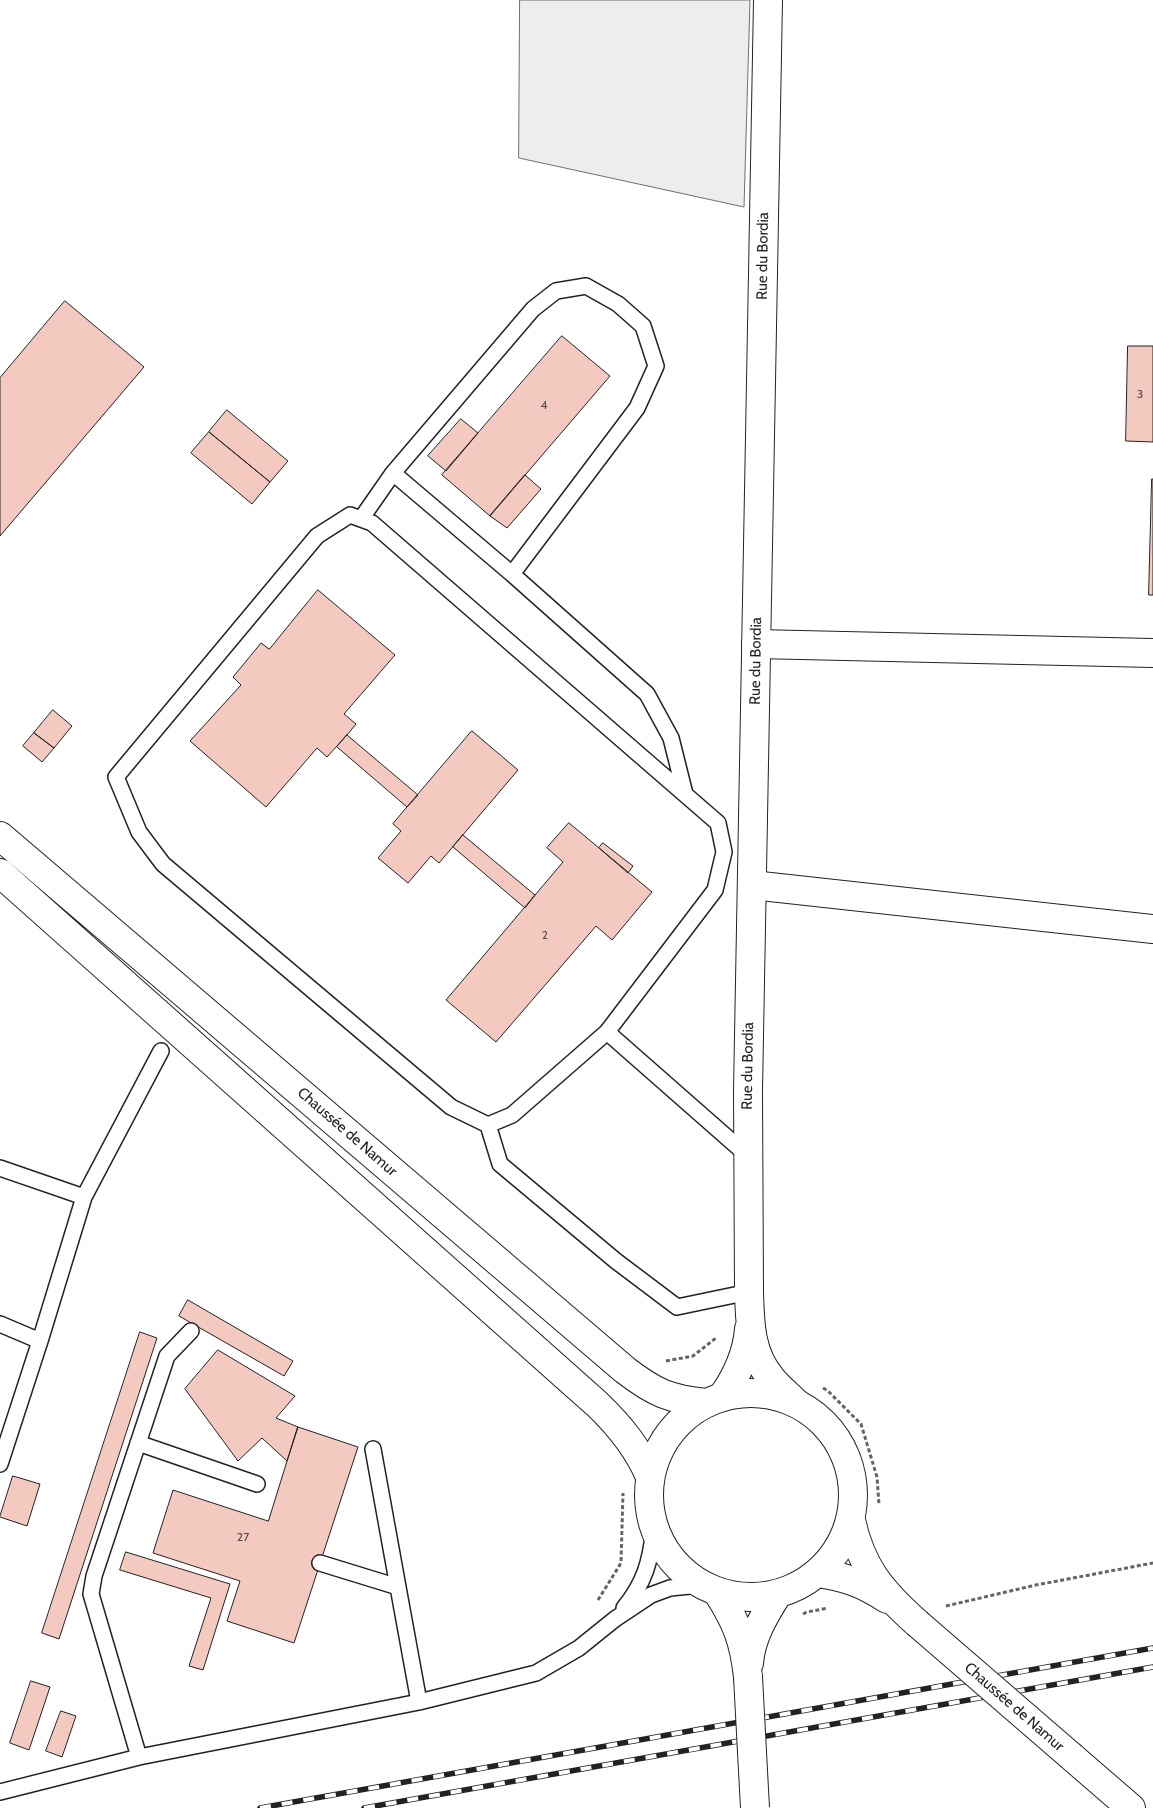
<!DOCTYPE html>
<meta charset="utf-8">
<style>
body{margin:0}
canvas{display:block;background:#fff}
</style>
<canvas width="1153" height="1808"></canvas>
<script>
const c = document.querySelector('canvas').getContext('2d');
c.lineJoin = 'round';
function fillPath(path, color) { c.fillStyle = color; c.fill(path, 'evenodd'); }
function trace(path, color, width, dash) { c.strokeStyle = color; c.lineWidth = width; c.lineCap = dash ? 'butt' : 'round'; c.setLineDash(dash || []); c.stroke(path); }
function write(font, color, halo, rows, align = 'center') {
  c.font = font + ' Cabin,sans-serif'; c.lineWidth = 4; c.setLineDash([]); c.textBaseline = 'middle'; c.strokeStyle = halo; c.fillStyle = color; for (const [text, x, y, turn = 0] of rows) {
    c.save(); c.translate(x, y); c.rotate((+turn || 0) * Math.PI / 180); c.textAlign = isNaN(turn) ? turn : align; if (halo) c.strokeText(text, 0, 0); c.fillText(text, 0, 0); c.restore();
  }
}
const parking = new Path2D(`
 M520 0H750L744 207 519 158Z`);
const building = new Path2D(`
 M65 301 144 367 0 536V378Z
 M562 336 610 376 490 516 442 475Z
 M1128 346H1153V442L1126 441Z
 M227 410 288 461 270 482 209 432Z
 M461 419 478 433 446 471 428 456Z
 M209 432 270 482 252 504 191 453Z
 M525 475 541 489 507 528 490 516Z
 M1152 479H1153V595H1149Z
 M318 590 395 655 344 714 356 724 347 735 327 757 317 748 266 807 190 741 241 685 233 677 261 643 269 649Z
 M53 710 72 726 54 748 34 733Z
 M472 731 518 770 439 863 431 856 408 883 378 858 401 831 393 824Z
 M34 733 54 748 42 762 23 746Z
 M347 735 418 795 407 807 337 747Z
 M569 823 652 892 612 940 596 926 496 1042 446 1000 563 862 547 848Z
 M463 835 535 895 525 908 453 847Z
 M603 843 633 866 628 873 599 848Z
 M188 1300 293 1361 284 1376 179 1316Z
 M140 1332 157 1338 59 1639 42 1633Z
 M218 1350 295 1396 276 1418 298 1427 287 1461 262 1438 238 1461 185 1389Z
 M298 1427 358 1447 294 1643 227 1621 240 1581 153 1553 173 1490 268 1521Z
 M13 1476 40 1484 27 1526 0 1517Z
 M126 1552 230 1584 203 1670 189 1666 211 1598 120 1570Z
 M31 1681 50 1687 29 1750 10 1743Z
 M61 1711 76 1716 62 1757 46 1751Z`);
const path = new Path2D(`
 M666 1361 693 1356 716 1338
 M823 1388 828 1391 861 1424 877 1477 879 1505
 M598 1600 621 1563 623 1493
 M946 1606 1036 1585 1153 1563
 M803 1614 807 1612 828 1608`);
const lane = new Path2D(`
 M393 473 512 574 647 694 671 738 685 794
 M350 515 372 523 718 823 724 852 715 890 607 1032 512 1115 488 1125 451 1107 163 864 139 832 116 777 317 536Z
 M361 519 393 473 533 309 556 291 586 286 618 304 643 326 656 366 637 408 512 574
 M607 1032 747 1155
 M488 1125 500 1164 616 1261 677 1307 749 1292
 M0 1168 84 1197
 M0 1324 40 1341
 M138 1443 257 1484
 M373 1449 398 1587
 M0 1464 40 1341 84 1197 161 1051
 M320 1563 398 1587 419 1702
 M624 1608C645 1582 650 1562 654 1530
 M139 1757 91 1594 94 1576 167 1356 191 1331
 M0 1792 139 1757 419 1702 536 1673 579 1648 615 1619 651 1595 670 1588 700 1585`);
const street = new Path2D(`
 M756 644 1153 653
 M752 885 1153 929`);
const secondary = new Path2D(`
 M768 0 748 1090 749 1292C750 1323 750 1353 771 1378 778 1387 787 1394 796 1403
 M722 1397C737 1376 747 1355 749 1329
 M718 1593C737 1623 744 1641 748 1677
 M749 1663C751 1637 764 1616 777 1595`);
const primary = new Path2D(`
 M0 836 625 1370C655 1393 669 1399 706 1403
 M0 873 597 1404C620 1426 638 1448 650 1477
 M649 1495a102 102 0 1 1 204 0a102 102 0 1 1-204 0Z
 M851 1520C861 1567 881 1591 917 1623
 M817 1573C844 1576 864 1584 887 1599
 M1072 1757 1131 1808`);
const rail = new Path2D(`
 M260 1808 1153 1648
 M364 1808 1153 1667`);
const secondaryBridge = new Path2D(`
 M748 1677 755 1808`);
const primaryBridge = new Path2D(`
 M917 1623 1072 1757`);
const numberNames = [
 ["3",1140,394],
 ["4",544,405],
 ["2",545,935],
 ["27",243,1537]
];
const streetNames = [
 ["Rue du Bordia",763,256,-89],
 ["Rue du Bordia",756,661,-89],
 ["Rue du Bordia",748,1066,-89],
 ["Chaussée de Namur",347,1132,41],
 ["Chaussée de Namur",1014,1707,41]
];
fillPath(parking, '#ededed');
trace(parking, '#6f6f6f', 1);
fillPath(building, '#f3c9c0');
trace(building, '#222', 1);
trace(lane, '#222', 18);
trace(street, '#222', 30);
trace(secondary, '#222', 30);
trace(primary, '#222', 30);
trace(path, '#646464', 3, [4, 2.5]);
trace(lane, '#fff', 15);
trace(street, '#fff', 28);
trace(secondary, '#fff', 28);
trace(primary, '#fff', 28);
trace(rail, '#222', 5.5);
trace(rail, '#fff', 4, [11]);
trace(secondaryBridge, '#222', 30, []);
trace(primaryBridge, '#222', 30, []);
trace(secondaryBridge, '#fff', 28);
trace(primaryBridge, '#fff', 28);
write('12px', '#564c4a', null, numberNames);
write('15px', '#222', '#fff', streetNames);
</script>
